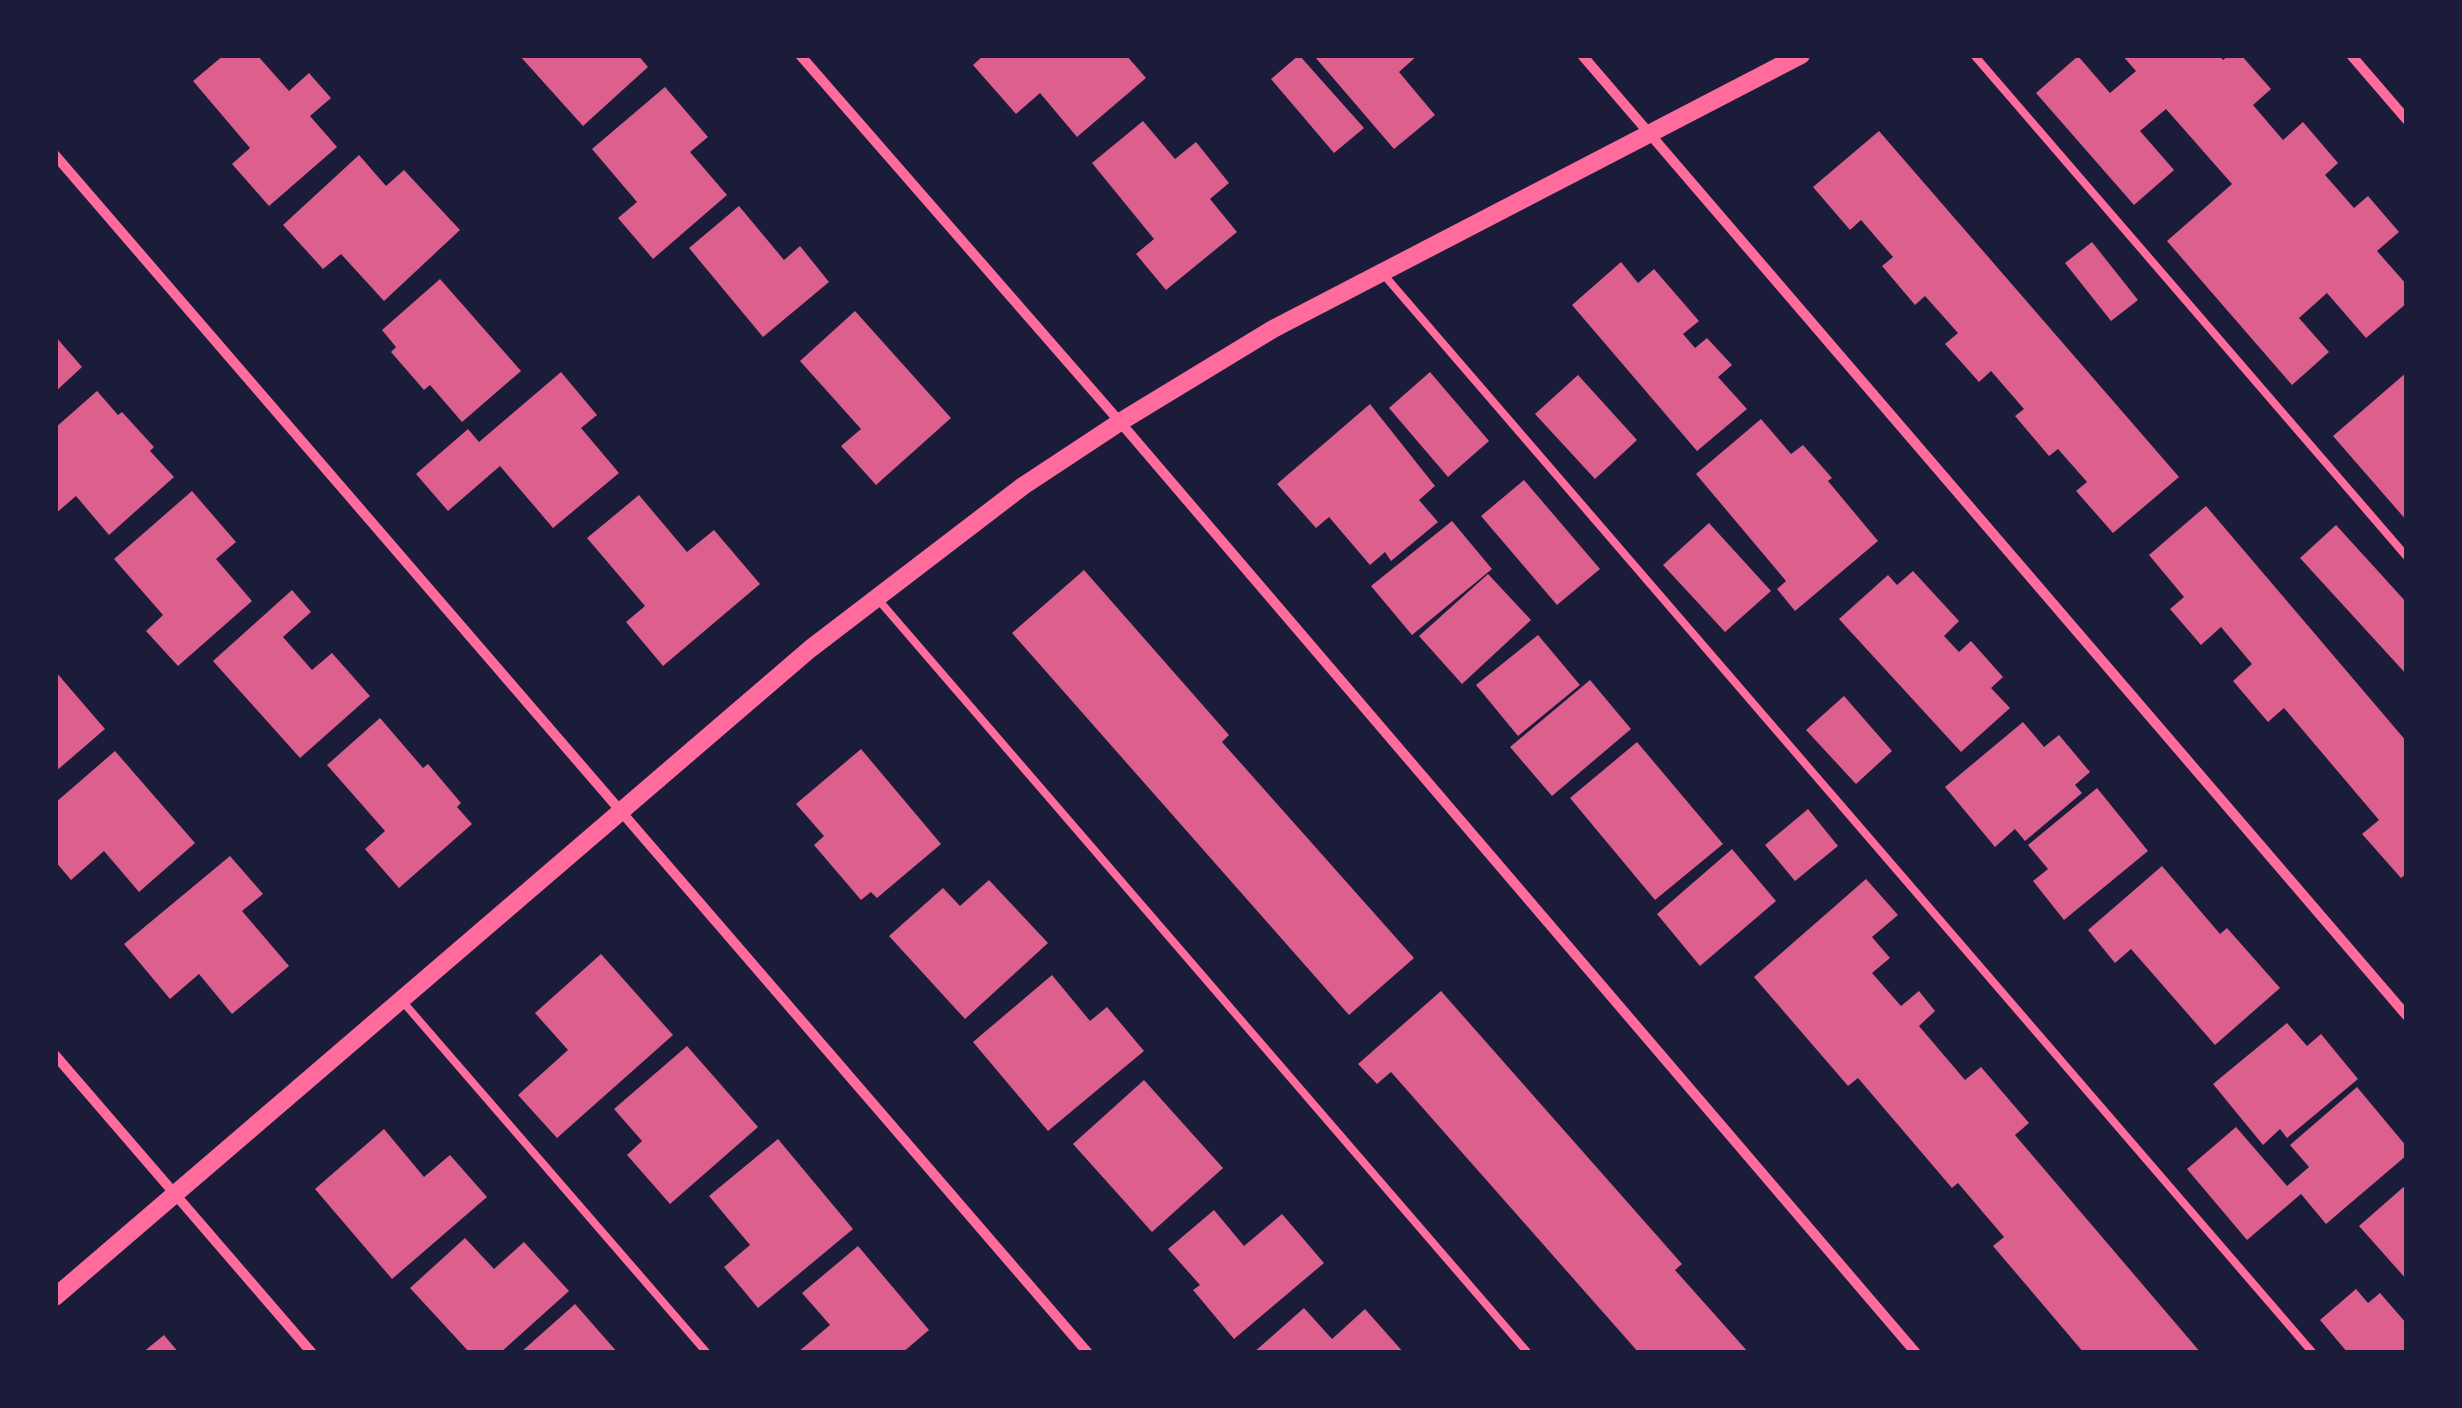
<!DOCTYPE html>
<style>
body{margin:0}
#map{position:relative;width:2462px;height:1408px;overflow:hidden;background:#1b1b3a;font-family:"Exo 2",sans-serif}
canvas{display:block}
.frame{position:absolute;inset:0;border:58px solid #1b1b3a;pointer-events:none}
</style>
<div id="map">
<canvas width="2462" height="1408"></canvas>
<div class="frame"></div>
</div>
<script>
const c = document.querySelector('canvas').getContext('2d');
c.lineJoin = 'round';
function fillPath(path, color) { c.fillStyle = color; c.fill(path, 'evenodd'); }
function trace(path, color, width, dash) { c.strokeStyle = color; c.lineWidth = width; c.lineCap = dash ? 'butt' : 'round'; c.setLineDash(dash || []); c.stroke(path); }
const building = new Path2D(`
 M224 55H257L289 91 309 73 331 98 310 116 337 147 269 206 232 164 250 148 193 81Z
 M519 55H638L648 67 583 126Z
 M984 55H1126L1146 78 1077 137 1040 93 1016 114 973 65Z
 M1299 55 1364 128 1334 153 1271 79Z
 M1318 55H1418L1399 72 1435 115 1394 149 1315 57Z
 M2122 55H2219L2223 60 2229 55H2241L2271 89 2253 105 2283 140 2303 122 2338 163 2325 175 2354 208 2368 196 2399 232 2377 251 2407 285V303L2366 338 2327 293 2299 318 2329 352 2292 385 2167 241 2232 184 2166 109 2140 131 2174 170 2134 205 2036 93 2078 56 2110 93 2136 71Z
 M665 87 708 137 690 152 727 195 653 259 618 218 637 202 592 149Z
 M1143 121 1175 159 1196 142 1229 183 1210 199 1237 232 1166 290 1136 254 1154 239 1092 163Z
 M1879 131 2179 477 2113 533 2076 491 2087 482 2058 449 2049 456 2015 416 2024 409 1991 371 1979 382 1945 344 1958 333 1925 296 1915 305 1882 266 1893 257 1861 220 1850 230 1813 187Z
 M359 155 386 186 404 170 460 230 384 301 341 254 323 269 283 225Z
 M739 206 784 260 800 246 829 282 763 337 689 248Z
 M2092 242 2138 300 2111 321 2065 263Z
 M1621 262 1638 283 1654 269 1699 321 1683 334 1695 348 1707 338 1732 365 1718 377 1747 409 1697 451 1572 305Z
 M440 279 521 371 462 422 430 385 424 390 391 352 396 347 382 330Z
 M855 311 951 418 876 485 841 446 861 429 800 361Z
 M55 336 82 367 55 392Z
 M561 372 597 415 581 428 619 473 553 528 500 466 448 511 416 474 468 429 479 442Z
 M1430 372 1489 441 1448 477 1389 408Z
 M2407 372V521L2333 436Z
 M1578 375 1637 440 1595 479 1535 414Z
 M97 391 118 415 122 412 154 447 150 451 174 477 109 535 76 496 55 514V428Z
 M1370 404 1435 486 1419 500 1438 522 1391 561 1385 552 1370 565 1329 517 1316 528 1277 484Z
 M1761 419 1791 454 1803 445 1832 478 1828 481 1878 541 1795 611 1777 589 1786 581 1696 474Z
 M1524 480 1600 569 1557 605 1481 516Z
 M192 491 236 542 216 559 252 601 178 666 146 631 163 615 114 559Z
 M639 495 687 552 714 530 760 584 663 666 626 622 645 606 587 538Z
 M2206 506 2407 742V873L2401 878 2362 834 2379 820 2284 708 2268 722 2233 681 2252 664 2221 627 2201 645 2170 609 2184 597 2149 555Z
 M1452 521 1492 569 1412 635 1371 586Z
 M1709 523 1771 591 1725 632 1663 565Z
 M2336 525 2407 603V675L2300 558Z
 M1084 570 1229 735 1222 742 1414 958 1349 1015 1012 633Z
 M1913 571 1959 621 1944 636 1959 652 1971 641 2003 677 1991 688 2010 708 1961 752 1839 619 1888 575 1897 585Z
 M1488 574 1531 620 1462 684 1419 636Z
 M292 590 311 612 283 637 312 670 332 653 370 696 300 758 213 661Z
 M1538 635 1580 685 1518 736 1476 685Z
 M55 671 105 729 55 772Z
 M1590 680 1631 729 1552 796 1510 747Z
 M1844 696 1892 751 1856 784 1806 730Z
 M380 718 423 768 428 764 461 803 457 807 472 824 399 888 365 849 385 831 327 765Z
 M2023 722 2044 747 2059 735 2090 772 2075 785 2082 793 2025 841 2015 829 1995 847 1945 787Z
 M1637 742 1723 844 1655 900 1570 798Z
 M861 749 941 844 877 898 871 892 861 900 814 845 824 836 796 804Z
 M115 751 195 843 139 892 104 851 71 880 55 861V803Z
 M2097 788 2148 851 2064 920 2033 881 2048 869 2028 845Z
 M1808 809 1838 846 1795 881 1765 845Z
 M1732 849 1776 901 1700 966 1657 914Z
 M230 856 263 894 242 911 289 966 232 1014 199 974 170 999 124 944Z
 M2162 866 2220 934 2227 928 2280 988 2215 1045 2131 949 2115 963 2088 930Z
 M1866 879 1898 915 1872 937 1890 958 1872 973 1901 1006 1919 991 1935 1011 1919 1026 1965 1080 1981 1067 2029 1123 2015 1135 2201 1353H2101L2099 1350 2084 1353 1993 1246 2004 1237 1958 1183 1952 1188 1858 1078 1848 1086 1754 977Z
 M989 880 1048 943 965 1019 889 936 943 888 960 906Z
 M601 954 673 1035 557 1138 518 1095 568 1050 535 1013Z
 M1052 975 1090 1021 1107 1007 1144 1051 1048 1131 973 1042Z
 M1441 991 1682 1264 1675 1270 1749 1353H1639L1391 1072 1377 1084 1358 1064Z
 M2287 1023 2307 1046 2321 1034 2358 1079 2287 1138 2280 1129 2263 1145 2213 1084Z
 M687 1046 758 1127 670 1204 627 1155 642 1141 614 1109Z
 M1144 1080 1223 1168 1152 1232 1073 1144Z
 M2357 1087 2407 1147V1155L2326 1224 2301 1194 2247 1240 2187 1169 2236 1127 2287 1186 2309 1167 2290 1145Z
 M384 1129 424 1177 450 1155 487 1197 392 1279 315 1189Z
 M778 1139 853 1229 758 1308 724 1267 750 1245 709 1196Z
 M2407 1184V1280L2359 1226Z
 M1214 1210 1244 1246 1282 1214 1324 1263 1234 1339 1193 1290 1200 1285 1168 1249Z
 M465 1238 494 1269 524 1242 569 1291 500 1353H470L410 1288Z
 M858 1246 929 1330 902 1353H797L830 1325 802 1293Z
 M2356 1289 2368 1303 2380 1293 2407 1324V1353H2348L2320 1320Z
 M575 1304 618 1353H520Z
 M1304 1308 1332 1339 1365 1309 1404 1353H1253Z
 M164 1335 179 1353H142Z`);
const service = new Path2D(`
 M1974 55 2407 557
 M1384 275 2313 1353
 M876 597 1528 1353
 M403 1002 707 1353`);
const minor = new Path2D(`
 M800 55 1120 422 1916 1353
 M1582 55 2407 1016
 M2351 55 2407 120
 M55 155 1088 1353
 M55 1055 312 1353`);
const tertiary = new Path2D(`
 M55 1297 810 649 1023 486 1120 422 1273 329 1801 55`);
fillPath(building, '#dd5f8e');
trace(service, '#ff6b9d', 8);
trace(minor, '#ff6b9d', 10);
trace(tertiary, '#ff6b9d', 18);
</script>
